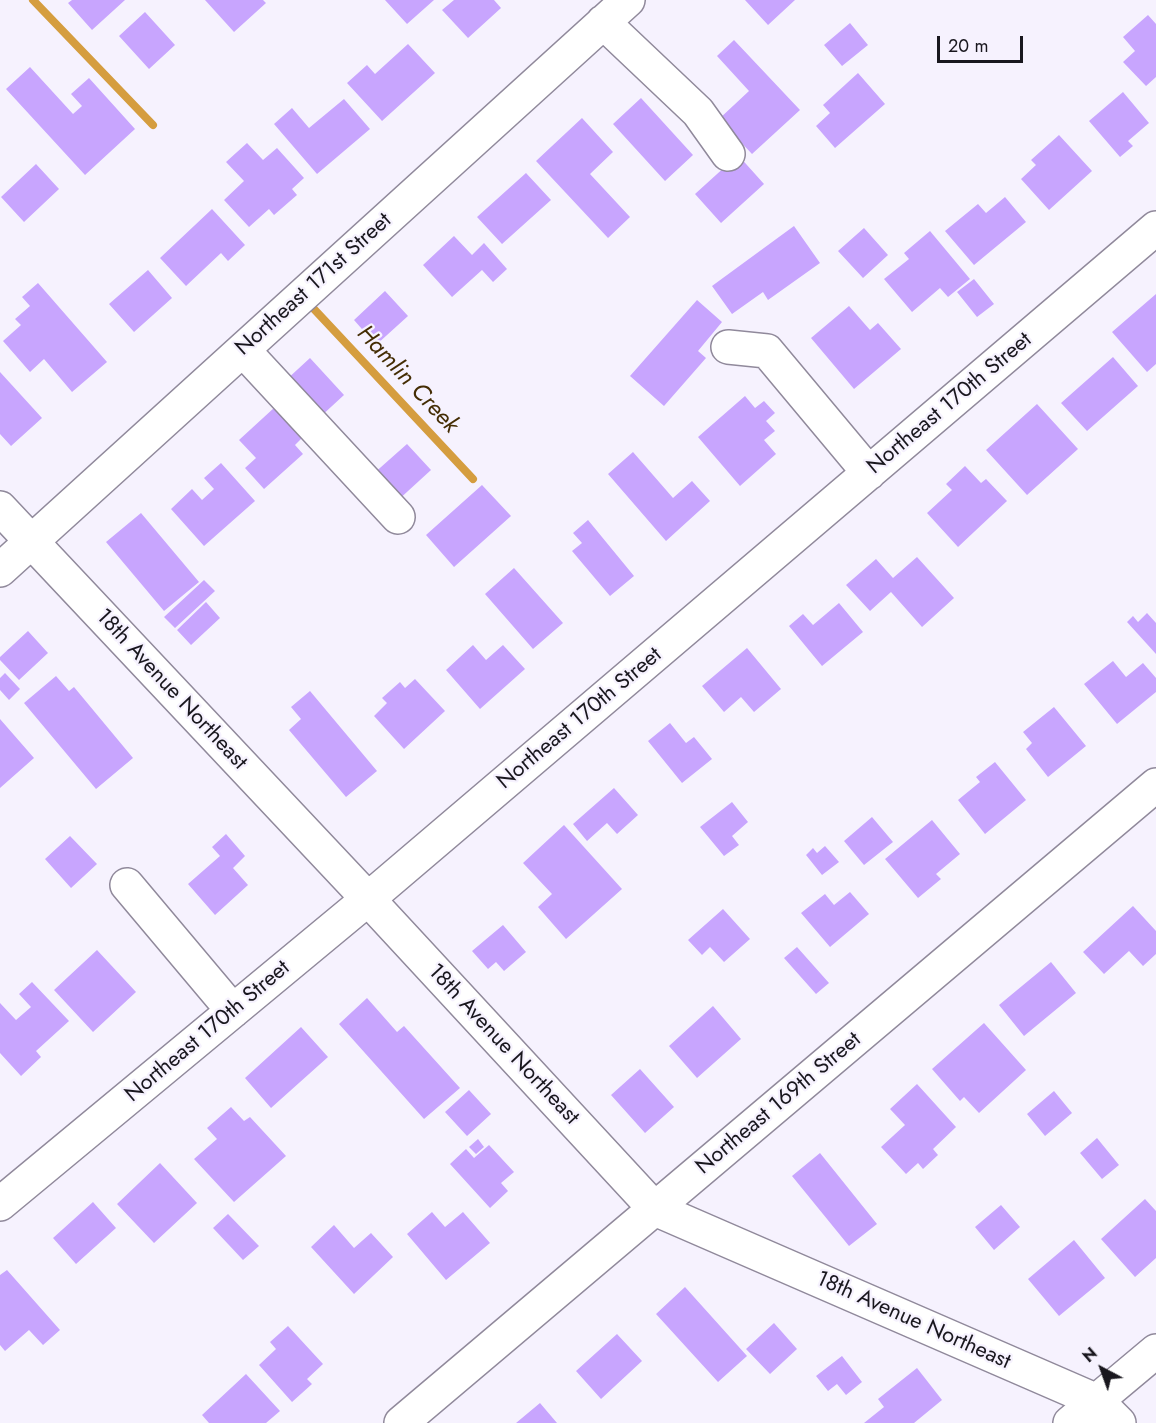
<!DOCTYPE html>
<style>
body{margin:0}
#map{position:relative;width:1156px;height:1423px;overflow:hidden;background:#f6f2fe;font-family:Jost,sans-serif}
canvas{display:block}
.north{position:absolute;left:1072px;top:1339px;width:60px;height:60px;-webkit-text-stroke:4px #f6f2fe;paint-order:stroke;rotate:319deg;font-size:16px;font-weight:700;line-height:24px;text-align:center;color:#19171e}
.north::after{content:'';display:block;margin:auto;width:21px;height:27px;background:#19171e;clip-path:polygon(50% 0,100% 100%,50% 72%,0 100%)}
.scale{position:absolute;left:937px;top:36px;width:86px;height:27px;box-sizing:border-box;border:3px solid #19171e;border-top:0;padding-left:8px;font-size:18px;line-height:21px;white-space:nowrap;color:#19171e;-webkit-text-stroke:4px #f6f2fe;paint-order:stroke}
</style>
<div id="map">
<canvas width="1156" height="1423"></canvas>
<div class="north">N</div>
<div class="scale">20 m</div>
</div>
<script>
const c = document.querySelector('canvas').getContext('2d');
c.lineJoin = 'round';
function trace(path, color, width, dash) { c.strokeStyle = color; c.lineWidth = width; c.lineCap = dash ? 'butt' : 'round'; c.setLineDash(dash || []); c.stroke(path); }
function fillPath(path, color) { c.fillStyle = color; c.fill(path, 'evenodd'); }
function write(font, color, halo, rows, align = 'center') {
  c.font = font + ' Jost,sans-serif'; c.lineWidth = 4.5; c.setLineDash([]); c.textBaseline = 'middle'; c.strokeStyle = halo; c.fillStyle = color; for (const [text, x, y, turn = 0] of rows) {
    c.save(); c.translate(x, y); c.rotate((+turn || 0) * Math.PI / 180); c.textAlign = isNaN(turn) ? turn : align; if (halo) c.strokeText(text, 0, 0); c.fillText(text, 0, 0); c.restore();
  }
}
const stream = new Path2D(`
 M33 0 153 125
 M313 308 473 479`);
const building = new Path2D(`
 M72 0H125L92 30 68 3Z
 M205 0H263L266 3 234 32Z
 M385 0H434L407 24Z
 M454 0H494L501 8 468 38 442 10Z
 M745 0H795L768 25Z
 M145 12 175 45 149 69 119 36Z
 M1148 15 1156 24V77L1146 86 1123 62 1135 51 1123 37Z
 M850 23 868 45 842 66 824 45Z
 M734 40 800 110 752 154 719 119 749 91 717 56Z
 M408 44 435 73 382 121 347 83 367 65 375 74Z
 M30 67 73 114 82 106 71 94 89 78 135 129 85 175 6 89Z
 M858 73 885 104 835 148 816 126 830 113 823 105Z
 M1123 92 1149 123 1128 141 1133 146 1120 157 1089 121Z
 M641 98 693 155 665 181 613 124Z
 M344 99 370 129 317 174 274 124 292 108 309 128Z
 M582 118 613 152 590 174 630 217 608 238 536 161Z
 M1059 135 1092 171 1049 210 1021 179 1036 165 1031 160Z
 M247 143 263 160 277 148 304 178 292 189 297 195 274 215 269 209 249 227 224 200 244 181 226 162Z
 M738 155 764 184 721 223 695 194Z
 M36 164 59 189 24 222 1 197Z
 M526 173 551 200 502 244 477 217Z
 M1005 197 1026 222 974 265 945 231 978 204 986 213Z
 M212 209 245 245 228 261 221 253 186 286 160 258Z
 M794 226 820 263 768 300 763 292 732 314 712 286Z
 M864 228 888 255 863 278 838 251Z
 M930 231 970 279 948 297 940 288 912 312 884 279 909 259 904 253Z
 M454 236 472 255 484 243 507 269 493 282 482 270 452 297 423 265Z
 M148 270 172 298 134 332 109 304Z
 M974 279 994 304 977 317 957 292Z
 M38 283 107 362 72 392 44 359 30 372 3 341 21 325 15 319 30 306 22 297Z
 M385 291 408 316 376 345 354 320Z
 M1156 294V364L1147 372 1112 332Z
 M697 300 722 322 698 351 706 358 664 406 630 376Z
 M849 306 870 330 878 323 901 349 854 389 811 338Z
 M1113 357 1138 386 1087 431 1061 403Z
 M310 358 344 395 319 418 285 381Z
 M0 372 42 418 11 446 0 434Z
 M745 396 755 408 764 401 775 413 766 421 775 431 764 440 776 454 740 486 698 437Z
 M1037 404 1078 449 1027 495 986 450Z
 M275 407 303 437 295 445 303 454 264 489 245 468 256 458 239 440Z
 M407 444 431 470 396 502 372 475Z
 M633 452 673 498 692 481 710 501 666 541 608 474Z
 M221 463 255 501 204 546 171 509 192 489 202 500 214 489 204 478Z
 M965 466 981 483 986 479 1007 501 958 547 927 513 952 490 946 484Z
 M482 485 511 516 454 567 426 535Z
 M141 513 199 582 164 611 106 542Z
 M588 520 634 576 610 596 572 551 582 543 573 533Z
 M917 557 954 598 922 627 891 592 870 611 846 585 876 559 893 578Z
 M514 568 563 623 533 649 485 594Z
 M204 580 215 591 175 628 164 617Z
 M206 602 220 618 191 645 177 630Z
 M839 603 863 632 822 666 789 626 803 614 813 625Z
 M1147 613 1156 623V654L1127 622 1133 616 1138 622Z
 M28 631 48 653 19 680 0 660V657Z
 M473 645 486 660 503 645 525 669 480 709 446 670Z
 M747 648 781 689 754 712 741 697 724 712 702 686Z
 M1113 661 1126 677 1143 663 1156 678V692L1117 724 1084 684Z
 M5 673 20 689 9 700 0 690V678Z
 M56 676 69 691 74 687 133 758 96 789 24 703Z
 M415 679 445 711 404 749 374 716 387 703 382 698 400 682 405 688Z
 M310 691 377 771 346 797 289 730 301 719 291 707Z
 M1054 707 1086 746 1048 777 1026 749 1032 743 1023 732Z
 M0 719 34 758 0 788Z
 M670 723 686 743 694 737 712 759 682 783 648 741Z
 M995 762 1026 800 985 834 958 800 980 782 976 777Z
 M614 788 638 815 617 834 607 823 587 841 573 824Z
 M732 802 748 822 732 836 739 845 724 856 700 827Z
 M872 817 893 842 864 865 844 841Z
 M932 820 960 854 936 874 941 879 918 898 885 859Z
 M564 825 622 889 566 939 538 907 552 894 523 863Z
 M226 834 245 856 233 868 248 885 215 915 188 884 220 856 212 847Z
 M70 836 97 864 71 888 45 859Z
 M825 846 839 862 822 875 806 855 813 848 817 853Z
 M850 892 869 914 830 947 801 913 825 894 834 905Z
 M1133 906 1156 931V954L1143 966 1129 951 1104 974 1083 952Z
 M723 909 750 939 724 962 710 947 702 955 688 940Z
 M503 925 526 952 504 971 496 962 488 969 472 951Z
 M797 947 829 983 816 994 784 958Z
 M97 950 136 992 93 1032 54 990Z
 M1051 962 1076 993 1024 1036 999 1005Z
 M32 982 69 1021 36 1051 41 1057 21 1076 0 1053V1003L16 1020 31 1007 19 994Z
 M367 998 397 1032 404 1026 460 1088 424 1119 339 1024Z
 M713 1006 741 1039 697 1078 669 1046Z
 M984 1023 1026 1070 979 1113 964 1097 960 1101 932 1069Z
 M301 1027 328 1057 271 1108 245 1078Z
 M640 1069 674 1107 645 1133 611 1095Z
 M917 1084 956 1127 933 1149 938 1155 923 1169 918 1163 906 1174 881 1147 905 1125 890 1109Z
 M469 1090 491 1114 467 1136 445 1112Z
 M1054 1091 1072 1113 1045 1136 1027 1114Z
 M231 1107 244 1121 250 1117 286 1156 234 1202 194 1159 217 1139 207 1128Z
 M1097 1138 1119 1165 1102 1179 1080 1153Z
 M478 1139 484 1147 476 1154 469 1147Z
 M489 1145 514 1172 501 1183 508 1191 490 1208 450 1164 466 1149 474 1158Z
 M820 1153 877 1224 849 1246 792 1176Z
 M160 1163 197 1203 154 1243 117 1204Z
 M1145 1199 1156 1211V1258L1135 1277 1101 1239Z
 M93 1202 116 1228 76 1264 53 1238Z
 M1001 1205 1020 1227 994 1250 975 1227Z
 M432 1212 445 1227 463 1212 490 1243 446 1280 407 1234Z
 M228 1214 259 1246 243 1260 213 1228Z
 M334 1225 354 1248 371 1233 393 1257 354 1294 311 1247Z
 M1074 1240 1105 1278 1059 1316 1028 1279Z
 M7 1270 60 1330 43 1345 29 1330 5 1351 0 1345V1275Z
 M685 1287 747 1356 718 1382 656 1314Z
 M774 1323 797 1349 770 1374 746 1349Z
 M288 1326 323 1364 307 1379 312 1384 292 1402 259 1365 276 1349 270 1342Z
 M617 1334 642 1361 601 1399 576 1371Z
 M842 1356 862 1382 846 1395 837 1384 828 1391 816 1376Z
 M917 1368 942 1400 914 1423H864L884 1407 878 1399Z
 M246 1374 280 1411 266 1423H209L202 1415Z
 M540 1403 557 1423H516Z`);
const minor = new Path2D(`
 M603 22 698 112 728 154
 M728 347 767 351 869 473
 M243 350 398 517
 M0 508 368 899 655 1209 1097 1401 1119 1423
 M0 570 628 0
 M127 885 233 1011
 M0 1204 368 899 1156 228
 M401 1423 1156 785
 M1070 1423 1156 1351`);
const streetNames = [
 ["Northeast 171st Street",314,285,-42],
 ["Northeast 170th Street",950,404,-40],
 ["18th Avenue Northeast",171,690,47],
 ["Northeast 170th Street",580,719,-40],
 ["Northeast 170th Street",208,1032,-40],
 ["18th Avenue Northeast",503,1045,47],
 ["Northeast 169th Street",779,1104,-40],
 ["18th Avenue Northeast",913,1321,24]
];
const waterNames = [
 ["Hamlin Creek",407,380,47]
];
trace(stream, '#d59d3f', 8);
fillPath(building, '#c8a5fe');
trace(minor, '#90899b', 36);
trace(minor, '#fff', 33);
write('22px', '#19171e', '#f6f2fe', streetNames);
write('italic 24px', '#442d04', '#f6f2fe', waterNames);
</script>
